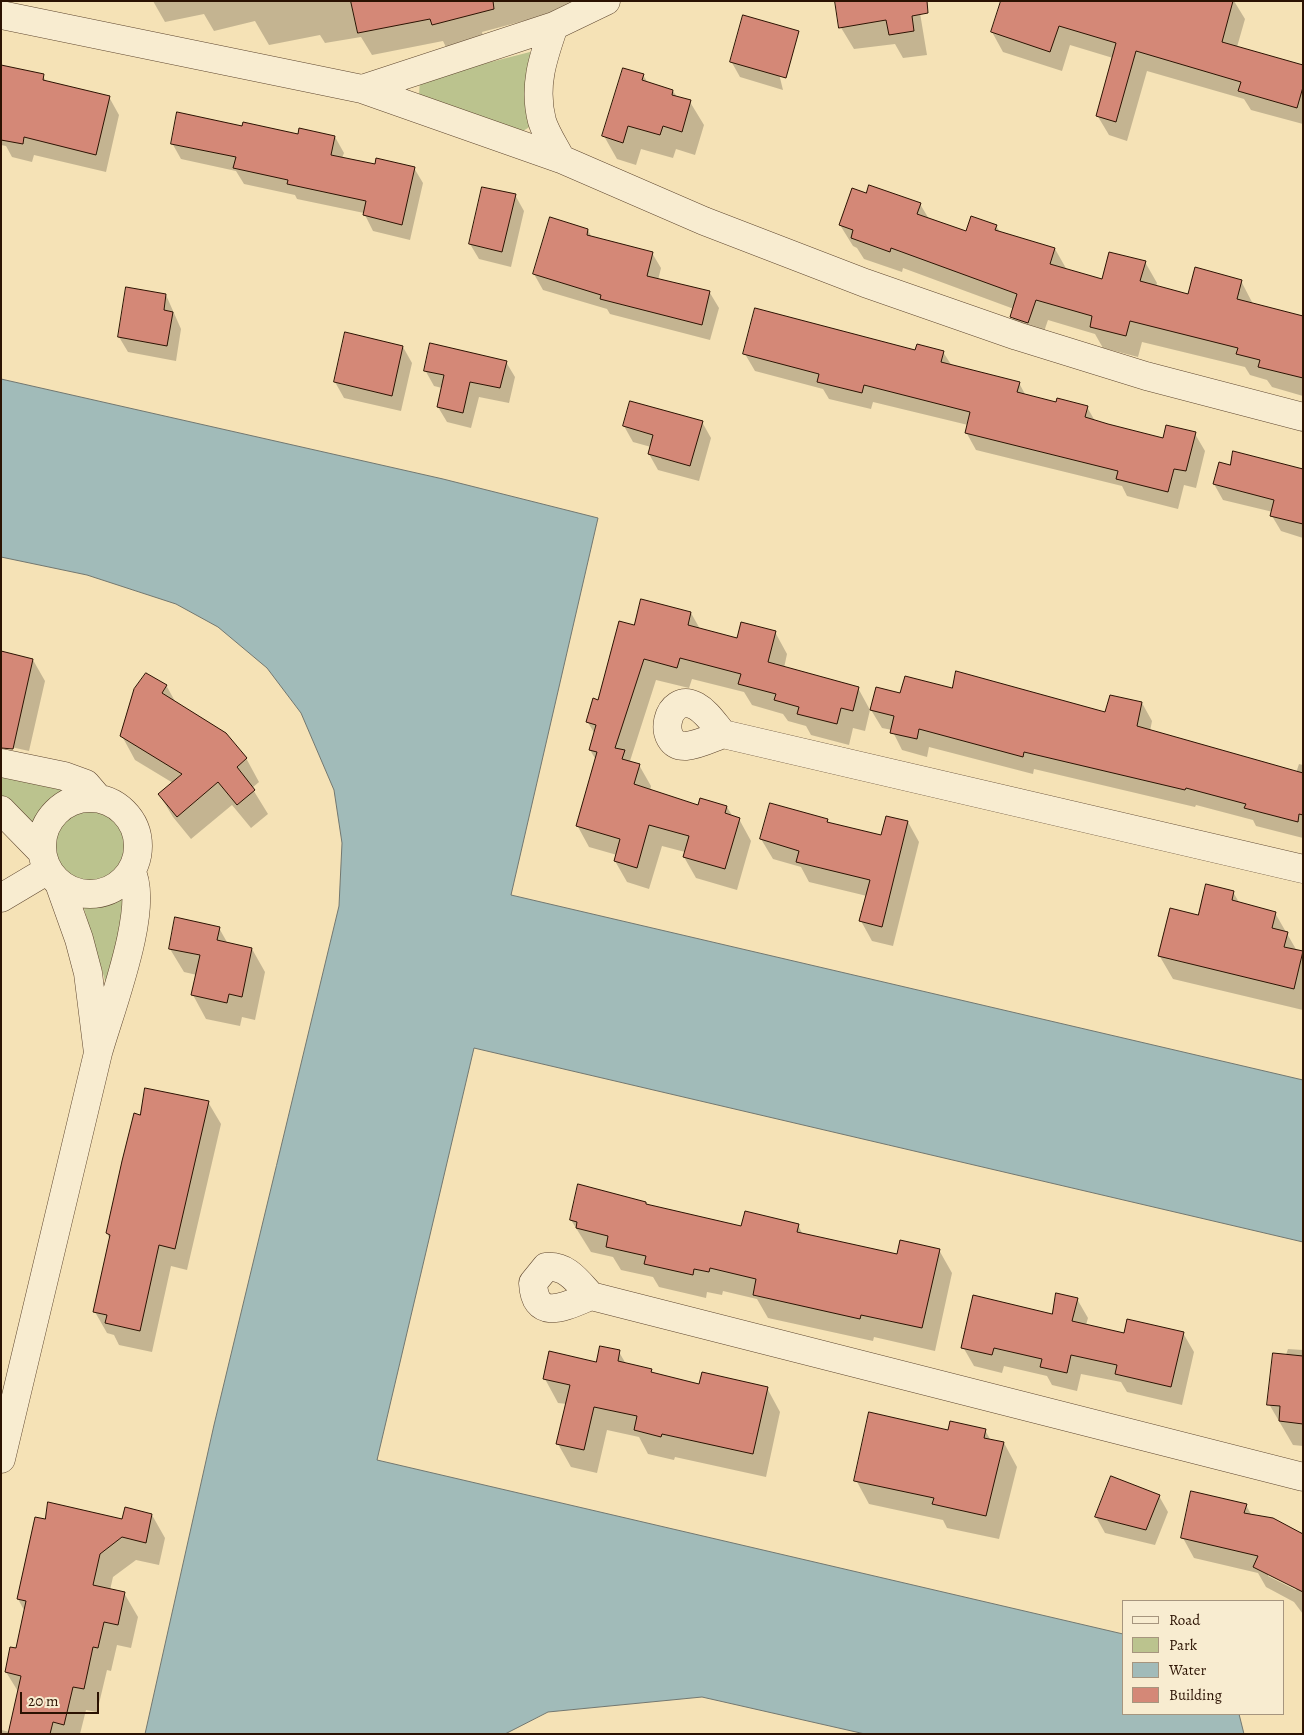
<!DOCTYPE html>
<style>
body{margin:0}
#map{position:relative;width:1304px;height:1735px;overflow:hidden;background:#f5e2b6;font-family:Alegreya,serif}
canvas{display:block}
.frame{position:absolute;inset:0;border:2px solid #2b1202;pointer-events:none}
.legend{position:absolute;left:1122px;top:1600px;width:162px;height:115px;box-sizing:border-box;background:#f8ecd0;border:1px solid #a6957e;margin:0;padding:6px 9px;list-style:none;font-size:15px;color:#2b1202}
.legend li{display:flex;align-items:center;gap:10px;height:25px}
.legend b{width:25px;border:1px solid #a6957e}
.scale{position:absolute;left:20px;top:1692px;width:79px;height:22px;box-sizing:border-box;border:2px solid #2b1202;border-top:0;padding-left:6px;font-size:15px;line-height:18px;white-space:nowrap;color:#2b1202;-webkit-text-stroke:4px #f8ecd0;paint-order:stroke}
</style>
<div id="map">
<canvas width="1304" height="1735"></canvas>
<div class="frame"></div>
<ul class="legend">
<li><b style="height:6px;background:#f8ecd0"></b>Road</li>
<li><b style="height:14px;background:#bbc38e"></b>Park</li>
<li><b style="height:14px;background:#a1bbb9"></b>Water</li>
<li><b style="height:14px;background:#d48877"></b>Building</li>
</ul>
<div class="scale">20 m</div>
</div>
<script>
const c = document.querySelector('canvas').getContext('2d');
c.lineJoin = 'round';
function fillPath(path, color) { c.fillStyle = color; c.fill(path, 'evenodd'); }
function trace(path, color, width, dash) { c.strokeStyle = color; c.lineWidth = width; c.lineCap = dash ? 'butt' : 'round'; c.setLineDash(dash || []); c.stroke(path); }
const green = new Path2D(`
 M530 52 535 65 536 123 523 131 419 95 420 80Z
 M1 773 67 789 44 808 35 827 1 798Z
 M53 844a38 38 0 1 1 76 0a38 38 0 1 1-76 0Z
 M129 891 106 984 82 902 101 906Z`);
const water = new Path2D(`
 M1 379 443 479 598 518 511 895 1303 1080V1242L474 1048 377 1460 1123 1634V1714H1239L1244 1734H865L702 1697 548 1712 505 1734H145L214 1425 339 906 342 843 334 790 301 713 267 668 218 627 176 604 87 575 1 557Z`);
const shadow = new Path2D(`
 M153 1H587V4L482 32 483 37 446 47 443 41 372 55 361 37 325 43 320 35 269 45 255 21 214 31 204 14 165 22Z
 M918 1 927 55 903 58 895 44 854 49 840 26Z
 M1195 1H1234L1245 19 1237 47 1303 66V124L1251 110 1244 99 1147 71 1127 141 1109 135 1097 115 1113 58 1070 45 1062 71 1003 52 992 32Z
 M770 37 783 90 740 77 731 61Z
 M1 66 43 76 47 83 109 97 119 115 106 172 34 155 32 162 12 157 6 146 1 145Z
 M643 75 648 83 673 91 677 97 690 102 704 125 695 155 676 149 673 158 641 149 636 165 617 159 604 136Z
 M243 128 299 136 335 137 344 153 342 158 375 166 414 168 423 183 410 240 373 231 364 213 297 199 295 195 244 184 236 171 181 159 172 143Z
 M867 194 920 204 929 219 967 232 996 226 1000 232 1055 249 1067 270 1103 281 1145 262 1157 283 1156 287 1189 296 1241 281 1253 304 1303 317V396L1272 387 1267 380 1250 375 1245 367 1142 342 1138 357 1103 348 1095 334 1048 320 1040 343 1024 338 1012 317 1014 309 903 268 902 272 864 259 857 248 853 246 840 225Z
 M515 195 524 211 511 267 479 259 470 244Z
 M588 230 592 238 652 253 661 268 658 280 710 293 719 308 710 340 610 314 607 309 543 290 534 274Z
 M166 295 181 329 176 361 128 352 119 337Z
 M403 347 412 363 401 411 344 398 335 382Z
 M943 352 952 366 1019 383 1026 396 1057 403 1087 407 1095 421 1164 440 1195 434 1205 451 1196 488 1184 485 1178 509 1127 496 1122 486 976 450 966 432 968 425 873 402 871 409 829 399 823 389 755 371 745 354Z
 M506 362 515 377 509 403 479 397 471 428 447 422 438 407 442 388 434 386 425 370Z
 M702 422 711 438 699 481 658 470 649 454 651 447 633 442 624 426Z
 M1231 466 1303 471V538L1281 531 1272 516 1273 512 1223 500 1214 484Z
 M691 613 700 629 738 640 775 632 787 654 784 668 858 688 870 710 865 731 853 728 849 745 811 735 806 726 788 721 783 714 752 705 744 692 692 679 689 688 656 680 630 761 639 765 651 786 650 791 699 807H727L733 817 739 819 751 841 737 890 696 878 684 857 685 852 662 846 649 889 627 882 615 861 617 855 589 847 577 825 596 760 590 750 595 734 587 721 635 627Z
 M33 660 45 681 29 751 2 745Z
 M166 685 176 703 246 758 259 782 252 788 268 814 251 828 232 805 191 839 173 817 159 794 173 783 135 760 122 736Z
 M952 690 1106 714 1142 703 1152 721 1150 731 1296 773 1299 764 1303 765V838L1256 826 1253 820 1196 805 1195 807 1034 769 1033 774 929 747 927 757 902 750 892 730 882 728 871 710 901 694Z
 M827 820 829 823 882 837 908 822 919 842 893 946 872 941 861 921 867 896 809 882 801 867 773 859 761 839Z
 M1233 892 1240 904 1275 913 1297 951 1303 952V1010L1173 979 1159 955 1199 916Z
 M219 928 228 944 252 949 265 972 255 1020 242 1017 240 1026 206 1019 193 995 197 975 184 972 170 949Z
 M208 1102 221 1124 187 1270 171 1266 152 1352 119 1345 114 1335 107 1333 95 1312 110 1240 107 1233 140 1117Z
 M646 1205 742 1227 798 1225 803 1235 898 1256 939 1250 952 1273 935 1351 874 1337 873 1341 768 1318 757 1299 723 1291 722 1295 707 1292 706 1298 659 1287 653 1277 621 1270 613 1257 591 1252 571 1220Z
 M1077 1299 1088 1318 1086 1325 1125 1334 1183 1333 1194 1352 1182 1405 1127 1392 1121 1382 1081 1374 1077 1391 1052 1385 1047 1376 1004 1366 1002 1373 974 1366 963 1347 1053 1315Z
 M1288 1349 1303 1350V1446L1293 1445 1269 1404Z
 M619 1352 626 1364 651 1370 653 1374 700 1385 767 1388 780 1412 766 1477 675 1457 674 1460 648 1454 639 1437 607 1430 597 1473 571 1467 558 1444 567 1404 558 1403 545 1379 597 1363Z
 M985 1430 991 1441 1004 1443 1017 1467 999 1539 947 1528 943 1520 869 1504 856 1480 949 1431Z
 M1112 1477 1159 1496 1168 1512 1155 1545 1105 1533 1096 1517Z
 M1246 1505 1252 1516 1301 1534 1303 1530V1614L1294 1602 1266 1587 1258 1573 1194 1558 1183 1538ZM1268 1573 1297 1588 1296 1590 1268 1576Z
 M152 1515 165 1538 159 1565 136 1560 113 1577 110 1590 124 1593 138 1617 131 1648 117 1645 111 1671 107 1670 97 1712 86 1710 80 1734H1V1730L10 1732 19 1693 6 1672 17 1650 25 1612 18 1599 123 1520Z`);
const building = new Path2D(`
 M351 1H493L494 9 432 25 430 19 358 33Z
 M835 1H927L928 13 912 16 914 31 889 35 886 20 839 28Z
 M1001 1H1233L1222 42 1303 65V87L1297 108 1238 91 1241 82 1136 51 1116 122 1096 116 1116 43 1059 26 1050 52 991 32Z
 M743 15 799 31 786 78 730 62Z
 M1 65 44 74 43 80 110 96 96 155 24 137 23 144 1 140Z
 M623 68 644 74 642 80 673 90 672 95 691 100 682 132 663 126 660 135 628 126 623 143 602 136Z
 M177 112 242 126 243 122 298 134 299 128 335 136 331 155 375 164 376 158 415 167 402 225 363 215 366 201 287 184 288 180 233 168 236 157 171 144Z
 M869 185 921 203 917 214 966 231 971 216 997 225 995 230 1055 248 1050 264 1102 279 1109 252 1146 261 1140 281 1188 294 1195 267 1242 280 1237 299 1303 316V378L1258 367 1260 360 1236 354 1238 348 1130 321 1126 336 1090 327 1092 316 1036 300 1028 323 1010 317 1017 294 891 248 890 252 851 238 853 230 839 225 852 188 866 193Z
 M482 187 516 194 502 252 469 244Z
 M550 217 588 229 587 235 653 252 647 276 710 291 702 325 600 299 601 295 533 274Z
 M126 287 166 294 164 310 173 312 167 346 118 337Z
 M755 308 915 350 917 344 944 351 941 362 1020 382 1017 392 1056 402 1057 398 1088 406 1085 417 1108 424 1163 438 1166 425 1196 432 1186 471 1174 469 1168 492 1116 479 1118 471 965 433 970 412 864 385 862 393 817 382 819 374 743 354Z
 M345 332 403 346 392 396 334 382Z
 M430 343 507 361 500 388 470 382 463 413 437 407 444 375 424 371Z
 M630 401 703 421 690 466 648 454 653 435 623 426Z
 M1233 451 1303 469V524L1270 516 1274 500 1213 484 1219 462 1230 465Z
 M641 599 691 612 688 625 737 638 741 622 776 631 768 662 859 687 853 711 841 708 837 724 797 714 799 707 774 700 776 694 738 684 741 674 680 658 677 668 644 659 615 748 625 750 622 759 640 764 634 784 698 805 700 798 727 806 725 813 740 818 725 869 683 857 689 836 649 825 637 868 614 861 620 839 576 826 597 752 589 750 596 725 586 722 593 698 598 700 619 621 634 625Z
 M1 651 33 659 13 749 1 748Z
 M956 671 1105 712 1110 695 1142 702 1137 726 1303 773V815L1299 814 1298 822 1244 808 1246 804 1186 788 1185 790 1024 752 1023 757 919 729 917 739 890 733 894 716 870 710 876 687 900 693 905 676 952 688Z
 M146 673 167 685 162 693 226 733 247 758 237 767 255 790 237 805 218 782 177 817 158 794 182 774 120 736 134 689Z
 M770 803 828 819 827 822 881 835 886 816 908 821 882 927 859 921 870 880 796 862 799 851 760 839Z
 M1206 884 1234 891 1232 900 1276 912 1272 928 1288 932 1284 947 1303 951 1294 989 1158 956 1170 908 1198 915Z
 M175 917 220 927 217 940 252 948 242 997 229 994 227 1003 191 995 200 955 169 949Z
 M145 1088 209 1101 175 1249 159 1245 140 1331 105 1323 107 1315 93 1312 110 1235 106 1233 122 1161 134 1113 140 1115Z
 M578 1184 646 1202V1204L741 1226 745 1211 799 1224 797 1232 897 1254 900 1240 940 1249 922 1328 861 1315 860 1319 753 1295 756 1279 710 1268 709 1272 694 1269 693 1275 644 1264 646 1256 606 1247 608 1236 576 1228 577 1222 570 1220Z
 M1056 1293 1078 1298 1072 1321 1124 1333 1127 1319 1184 1332 1171 1387 1115 1374 1117 1365 1071 1355 1067 1373 1040 1367 1042 1359 994 1348 992 1355 961 1348 973 1295 1052 1314Z
 M600 1346 620 1350 618 1361 652 1369 651 1372 699 1384 702 1372 768 1387 753 1454 662 1434 661 1437 634 1430 637 1416 594 1407 584 1450 556 1444 570 1385 543 1379 549 1351 596 1362Z
 M1273 1353 1303 1356V1424L1279 1421 1280 1406 1267 1405Z
 M869 1412 948 1430 950 1421 986 1429 984 1438 1004 1442 986 1516 932 1504 934 1498 854 1481Z
 M1111 1476 1160 1495 1146 1530 1095 1517Z
 M1191 1491 1247 1504 1244 1513 1273 1518 1303 1534V1592L1253 1567 1258 1556 1181 1538Z
 M48 1502 122 1519 125 1507 152 1514 146 1543 122 1537 100 1554 93 1585 125 1592 118 1625 104 1622 98 1648 93 1647 84 1689 73 1687 64 1725 53 1722 50 1734H8L21 1676 5 1672 10 1647 16 1648 26 1601 17 1599 35 1517 45 1519Z`);
const street = new Path2D(`
 M1 15 362 89 554 26 606 1
 M554 26C543 58 533 86 542 121 546 134 555 147 561 159
 M362 89 561 159 704 221 865 283 1017 336 1146 376 1303 417
 M723 734C715 725 707 712 696 706 666 690 655 747 686 746 698 745 712 738 723 734L1303 869
 M1 763 64 776 86 784 98 798
 M42 846a48 48 0 1 1 96 0a48 48 0 1 1-96 0Z
 M1 810 41 851
 M59 883 79 939 88 973 98 1053C109 1013 151 906 131 871
 M1 898 48 870
 M591 1296C568 1305 535 1324 533 1283L546 1267C567 1265 578 1282 591 1296L1303 1477
 M1 1459 98 1053`);
fillPath(green, '#bbc38e');
fillPath(water, '#a1bbb9');
trace(water, '#727770', 1);
fillPath(shadow, '#0003');
fillPath(building, '#d48877');
trace(building, '#2b1202', 1);
trace(street, '#5e462f', 29);
trace(street, '#f8ecd0', 28);
</script>
